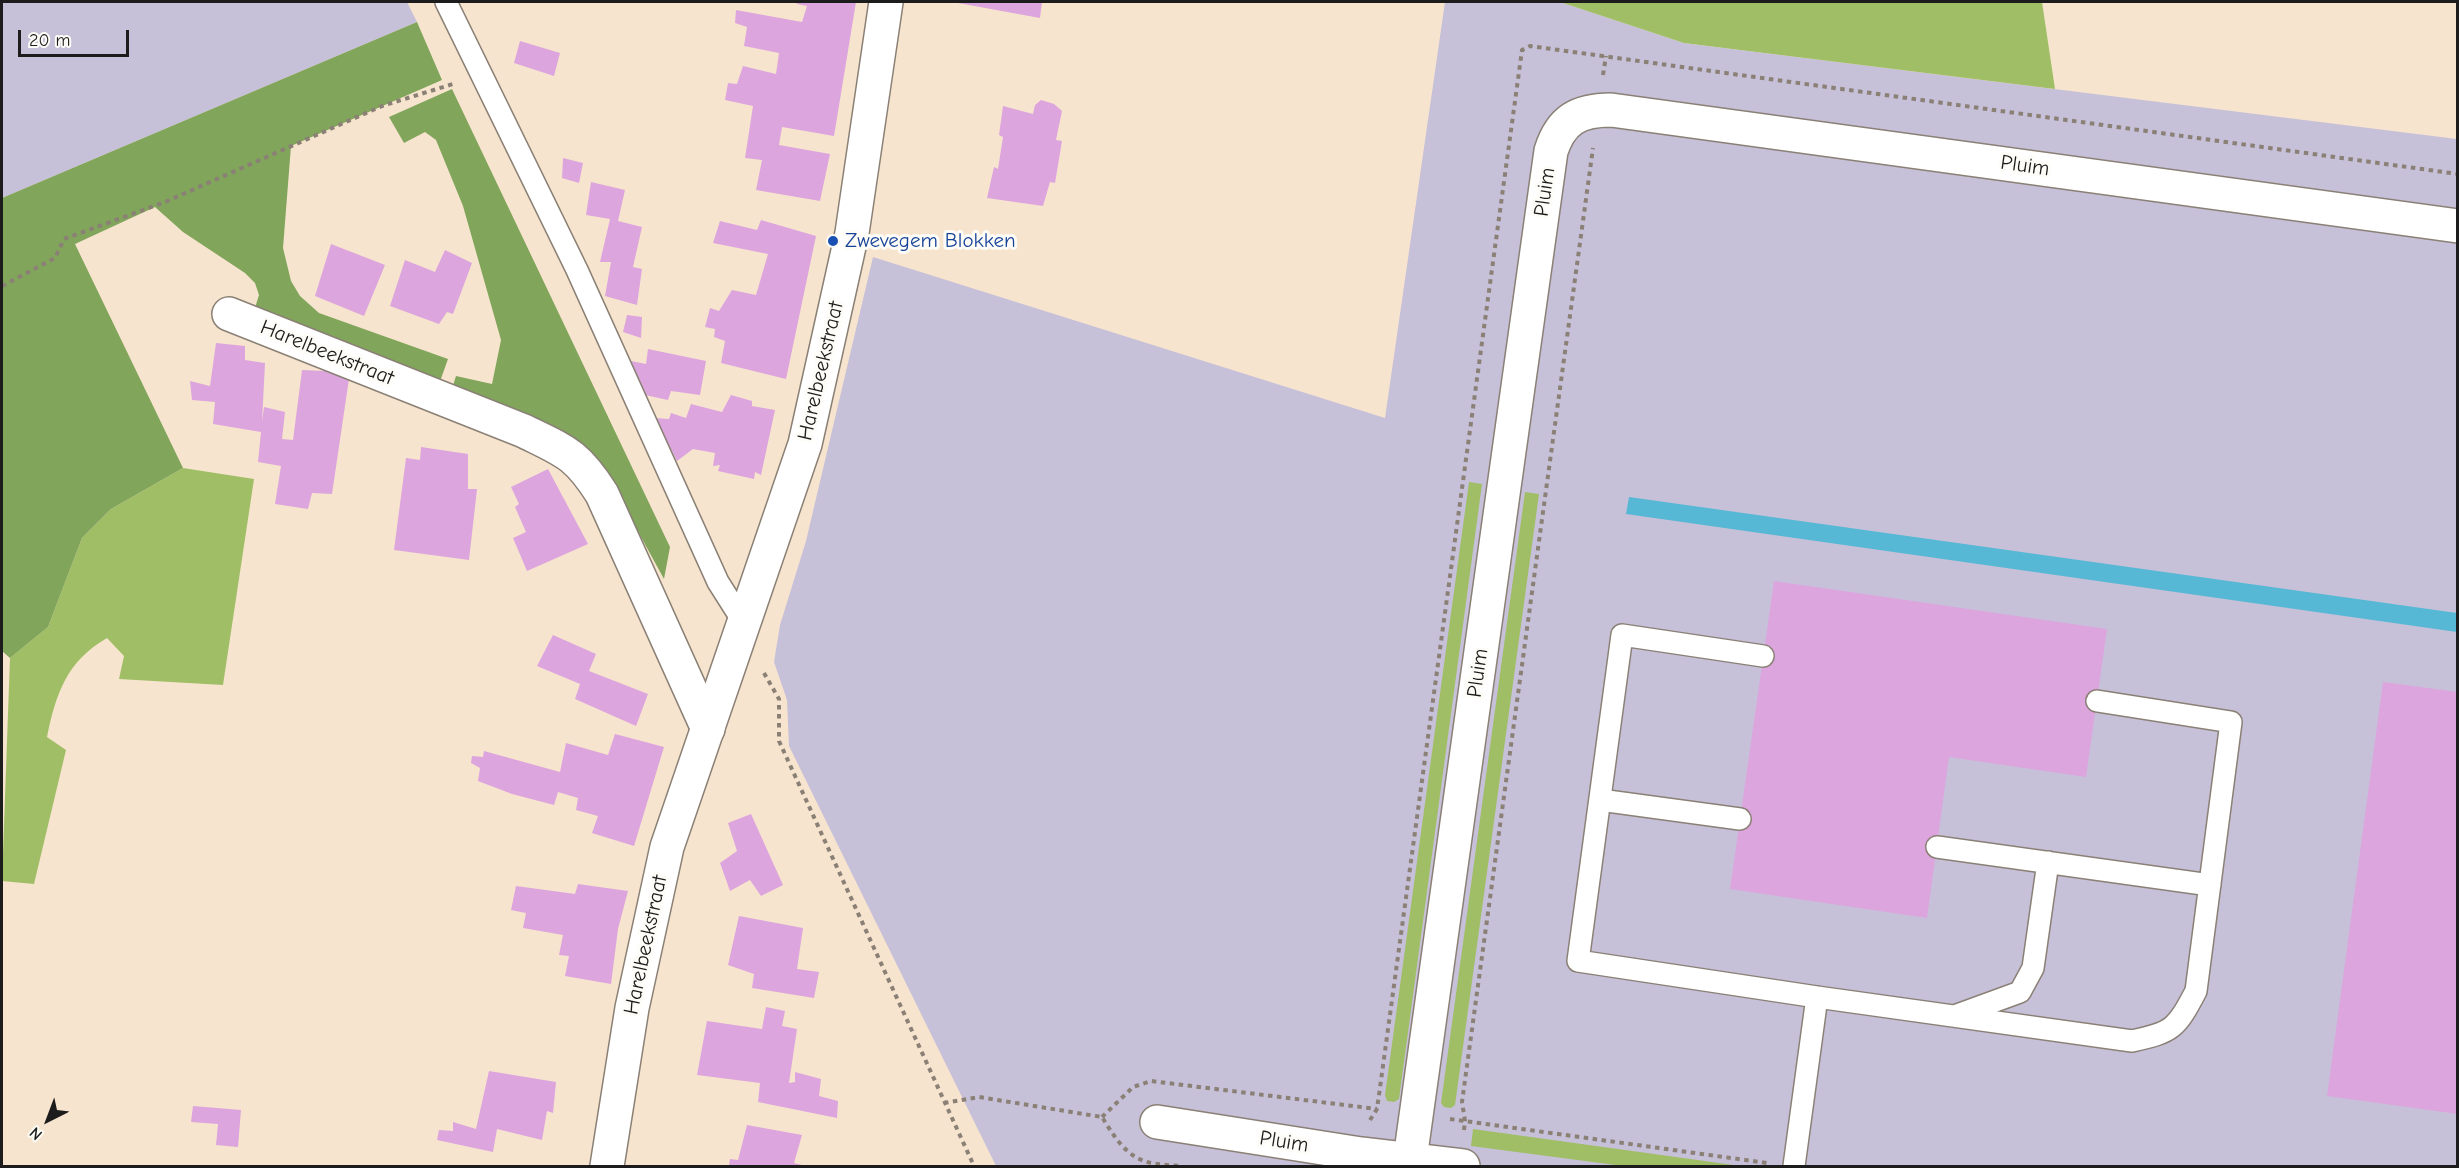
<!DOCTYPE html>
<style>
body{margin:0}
#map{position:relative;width:2459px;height:1168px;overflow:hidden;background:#f7e4ce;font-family:"Comic Neue",sans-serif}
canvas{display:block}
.frame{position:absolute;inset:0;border:3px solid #1c1c1c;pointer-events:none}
.north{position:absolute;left:18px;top:1090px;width:60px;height:60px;-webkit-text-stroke:4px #fdfcf7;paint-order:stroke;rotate:222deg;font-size:16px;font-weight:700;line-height:24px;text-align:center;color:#1c1c1c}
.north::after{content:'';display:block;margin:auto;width:21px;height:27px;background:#1c1c1c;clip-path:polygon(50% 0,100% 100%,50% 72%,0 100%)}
.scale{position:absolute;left:18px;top:30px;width:111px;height:27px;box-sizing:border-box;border:3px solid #1c1c1c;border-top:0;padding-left:8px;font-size:18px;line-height:21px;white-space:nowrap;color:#1c1c1c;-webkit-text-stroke:4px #fdfcf7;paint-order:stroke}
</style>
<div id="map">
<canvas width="2459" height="1168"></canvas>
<div class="frame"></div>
<div class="north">N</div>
<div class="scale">20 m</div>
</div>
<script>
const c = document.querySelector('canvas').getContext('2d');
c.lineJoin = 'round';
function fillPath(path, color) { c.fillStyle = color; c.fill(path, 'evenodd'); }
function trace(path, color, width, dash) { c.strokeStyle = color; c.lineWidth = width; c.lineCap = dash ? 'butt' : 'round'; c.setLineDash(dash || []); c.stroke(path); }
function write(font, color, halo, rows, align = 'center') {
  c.font = font + ' "Comic Neue",sans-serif'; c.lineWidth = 6; c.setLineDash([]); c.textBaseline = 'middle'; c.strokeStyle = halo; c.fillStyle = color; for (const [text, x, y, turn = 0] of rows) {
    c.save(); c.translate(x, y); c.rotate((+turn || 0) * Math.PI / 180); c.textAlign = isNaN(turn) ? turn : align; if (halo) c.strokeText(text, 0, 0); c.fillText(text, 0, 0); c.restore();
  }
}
const industrial = new Path2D(`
 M2 2H407L417 22 2 198Z
 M1445 2H1560L1684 43 2457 139V1166H996L789 746 787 700 774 662 780 625 806 541 873 257 1385 418Z`);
const green = new Path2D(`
 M1560 2H2042L2055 89 1684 43Z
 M183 468 254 479 223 685 119 679 124 656 107 638C67 661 56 693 47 737L66 750 34 884 2 881 10 658 48 627 82 538 111 509Z
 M1469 482 1482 484 1399 1099 1394 1102 1387 1101 1385 1095Z
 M1525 492 1539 494 1455 1105 1451 1108 1444 1107 1441 1103Z
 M1473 1129 1741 1166H1623L1471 1146Z`);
const forest = new Path2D(`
 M417 22 442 80 291 146 283 248 291 281 300 296 319 313 448 359 438 387 254 311 259 295 255 283 245 273 183 232 155 207 75 244 183 468 111 509 82 538 48 627 10 658 2 651V198Z
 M452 89 670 547 664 579 600 462 564 433 451 392 456 376 492 384 501 340 463 206 436 140 425 132 404 143 389 117Z`);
const water = new Path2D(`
 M1629 497 2457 613V632L1626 514Z`);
const building = new Path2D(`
 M796 2H856L834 136 782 127 779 145 830 154 820 201 756 190 762 160 745 158 753 106 725 100 728 83 737 84 743 66 776 74 779 53 744 46 747 27 735 23 736 10 802 22 807 6 797 4Z
 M958 2H1042L1040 18 958 3Z
 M520 41 560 53 554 76 514 63Z
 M1041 100 1054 104 1062 111 1056 140 1062 141 1055 183 1050 182 1043 206 987 198 994 167 998 169 1003 137 999 135 1003 106 1033 114 1035 105Z
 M563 158 583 163 579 183 562 178Z
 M591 182 625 190 618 221 642 227 633 267 642 269 637 305 605 296 611 262H600L610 219 586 215Z
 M761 220 816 236 786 379 721 363 725 341 714 337 715 329 705 327 710 308 719 311 732 290 756 295 768 254 713 243 720 221 757 230Z
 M331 244 385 265 364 316 315 296Z
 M445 250 472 263 453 314 447 312 439 324 390 306 405 260 435 272Z
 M627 315 642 317 641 338 623 332Z
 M216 343 245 346V360L265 363 262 422 264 407 285 412 282 439 293 440 302 370 350 372 332 494 312 493 308 509 275 504 281 466 258 462 261 432 213 424 215 402 192 400 190 381 210 386Z
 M648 349 706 361 700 395 671 391 668 400 645 395 631 361 646 364Z
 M731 395 752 401V406L775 410 761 475 755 472 754 479 718 471 720 465 713 466 715 453 693 449 677 461 655 418 669 419 671 413 686 418 691 404 722 412Z
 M421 447 468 454V489H477L469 560 394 550 406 458 420 460Z
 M548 469 588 544 527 571 513 538 526 532 515 507 519 504 511 487Z
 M1774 581 2107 629 2086 777 1949 757 1927 918 1730 889Z
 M553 635 596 654 589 671 648 694 636 726 575 699 580 684 537 666Z
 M2383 682 2458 692V1114L2327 1096Z
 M615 734 664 747 634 846 592 833 598 816 576 810 578 798 558 792 554 805 512 794 478 781 480 768 471 763 472 756 483 757 484 751 560 772 566 743 608 755Z
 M751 814 783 885 761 896 750 880 730 891 720 863 737 851 728 823Z
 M578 884 628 891 618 929 611 984 565 976 569 956 559 955 563 935 523 928 526 913 511 910 516 886 575 894Z
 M739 916 803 928 797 969 819 972 814 998 752 988 754 974 728 965Z
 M766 1007 785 1011 782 1026 797 1029 789 1083 795 1082V1072L821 1079 819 1096 838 1101 837 1118 758 1102 760 1083 697 1075 707 1021 762 1029Z
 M489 1071 556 1082 553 1113 547 1111 542 1140 497 1129 493 1152 437 1140 439 1130 453 1131V1122L476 1129Z
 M193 1106 241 1110 238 1147 216 1145 218 1124 191 1122Z
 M747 1125 802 1135 794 1163 806 1166H729L730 1159 738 1160Z`);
const path = new Path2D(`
 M1603 75 1606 56
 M2 286 55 258 64 239 165 202 382 106 453 84
 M764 673 779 699V741L974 1166
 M944 1103 979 1097 1102 1117C1112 1133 1124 1154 1144 1161 1155 1165 1170 1165 1181 1166
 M1102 1117 1133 1087 1151 1081 1377 1109
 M1450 1119 1767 1163
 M1370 1120 1377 1109 1379 1095 1522 50 1530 46 2458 174
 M1464 1130 1465 1121 1462 1102 1593 148`);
const service = new Path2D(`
 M446 2 577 270 718 582 744 623
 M1763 656 1622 635 1578 961 1817 997 2132 1041C2173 1032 2176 1029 2196 991L2231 722 2097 701
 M1600 800 1740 819
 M1937 847 2210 885
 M1957 1015 2020 992 2033 968 2048 862
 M1794 1166 1817 997`);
const minor = new Path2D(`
 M229 314 524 431C565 451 577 454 602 494L708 729
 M1157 1122 1361 1154 1463 1166
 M1410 1159 1551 151C1561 120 1578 110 1611 110L2458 226`);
const tertiary = new Path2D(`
 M607 1166 632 1008 667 847 805 444 852 233 886 2`);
const markers = [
 [833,241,6,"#1a4fb4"]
];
const streetNames = [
 ["Pluim",2025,166,8],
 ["Pluim",1545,192,-82],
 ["Harelbeekstraat",327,353,22],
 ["Harelbeekstraat",821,371,-77],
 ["Pluim",1478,673,-82],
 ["Harelbeekstraat",646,945,-78],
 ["Pluim",1284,1142,9]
];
const transitNames = [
 ["Zwevegem Blokken",845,241]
];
fillPath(industrial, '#c7c0d9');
fillPath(green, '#a0be66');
fillPath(forest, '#80a55b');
fillPath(water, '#56b8d4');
fillPath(building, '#dca5de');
trace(service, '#8a8075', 24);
trace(minor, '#8a8075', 36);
trace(tertiary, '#8a8075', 36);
trace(path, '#8a8075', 4, [4.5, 4.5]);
trace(service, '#fff', 21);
trace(minor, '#fff', 33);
trace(tertiary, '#fff', 33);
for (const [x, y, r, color] of markers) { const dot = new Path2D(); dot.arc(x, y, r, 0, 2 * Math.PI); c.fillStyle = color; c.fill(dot); trace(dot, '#fdfcf7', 2); }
write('21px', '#1c1c1c', '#fdfcf7', streetNames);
write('21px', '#164399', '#fdfcf7', transitNames, 'left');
</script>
